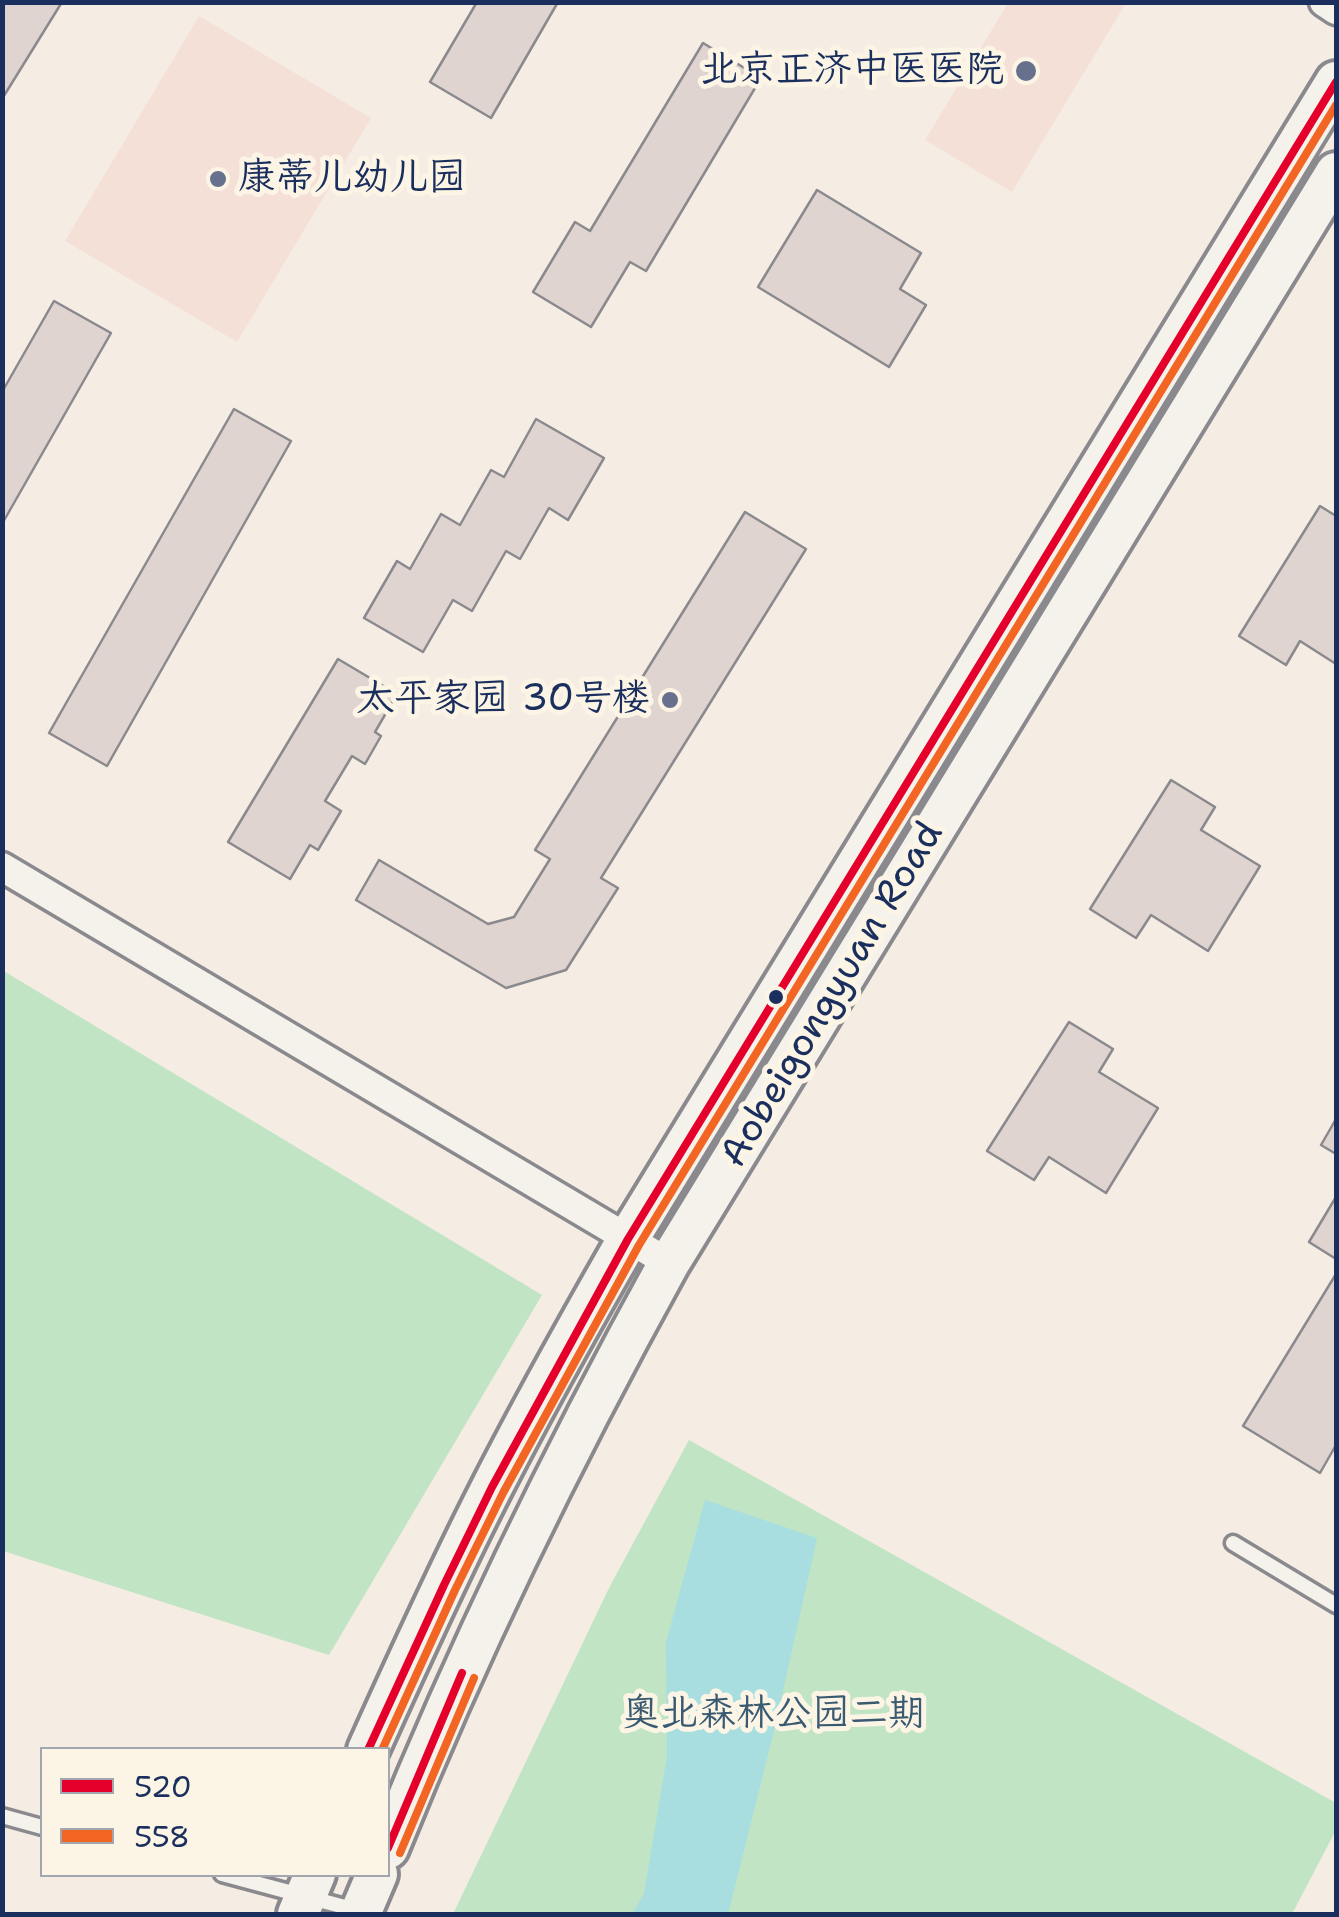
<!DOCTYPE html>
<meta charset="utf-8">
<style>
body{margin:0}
#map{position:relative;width:1339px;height:1917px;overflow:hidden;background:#f5ece3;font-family:"Shantell Sans",sans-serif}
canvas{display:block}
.frame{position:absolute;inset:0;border:5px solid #1b2f5e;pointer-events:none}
.legend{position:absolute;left:40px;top:1747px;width:350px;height:130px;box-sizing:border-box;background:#fcf5e5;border:2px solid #a2a6af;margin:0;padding:12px 18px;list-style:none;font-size:30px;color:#1b2f5e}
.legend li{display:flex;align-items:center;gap:20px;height:50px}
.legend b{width:50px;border:2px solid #a2a6af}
</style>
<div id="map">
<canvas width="1339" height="1917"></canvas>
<div class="frame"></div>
<ul class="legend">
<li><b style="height:12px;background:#e4002b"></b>520</li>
<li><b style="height:12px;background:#f26522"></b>558</li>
</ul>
</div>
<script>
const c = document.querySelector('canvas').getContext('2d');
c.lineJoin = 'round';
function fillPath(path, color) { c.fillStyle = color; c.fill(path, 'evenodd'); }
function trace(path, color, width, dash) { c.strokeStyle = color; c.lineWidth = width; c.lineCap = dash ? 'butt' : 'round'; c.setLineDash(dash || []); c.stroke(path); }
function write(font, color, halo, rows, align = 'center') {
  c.font = font + ' "Shantell Sans","LXGW WenKai TC",sans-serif'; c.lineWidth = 10; c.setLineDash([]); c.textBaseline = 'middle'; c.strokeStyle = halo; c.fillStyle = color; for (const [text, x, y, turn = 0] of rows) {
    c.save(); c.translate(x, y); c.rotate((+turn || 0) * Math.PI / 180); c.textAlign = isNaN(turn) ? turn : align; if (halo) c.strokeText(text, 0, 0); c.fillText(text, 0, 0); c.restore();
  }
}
const built = new Path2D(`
 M1008 3H1126L1012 192 925 140Z
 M199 16 371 118 237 342 65 241Z`);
const green = new Path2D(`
 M2 970 542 1295 329 1655 3 1551Z
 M689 1440 1336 1803V1830L1292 1914H453L610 1586Z`);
const water = new Path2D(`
 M705 1500 817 1538 774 1731 728 1914H632L644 1894 667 1756 666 1642Z`);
const building = new Path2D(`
 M2 2H62L2 99Z
 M477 2H558L491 118 430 82Z
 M703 43 761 78 646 271 630 262 591 327 533 292 575 222 590 231Z
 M817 190 921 253 900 289 926 305 889 367 758 287Z
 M54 301 111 333 2 524V392Z
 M234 409 291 441 107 766 49 733Z
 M536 419 604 458 568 520 549 508 520 559 506 551 472 611 453 600 423 652 364 618 397 561 410 569 441 514 460 525 491 470 504 477Z
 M1320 506 1336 516V664L1300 641 1286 665 1239 636Z
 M745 512 806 549 601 878 618 888 566 970 506 988 356 900 379 860 488 924 514 917 550 859 535 850Z
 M338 659 397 694 375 732 381 736 365 764 352 756 325 801 341 811 318 850 310 845 290 879 228 842Z
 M1171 780 1215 807 1201 830 1260 866 1208 951 1151 915 1136 938 1090 909Z
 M1069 1022 1113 1049 1099 1072 1158 1108 1106 1193 1049 1157 1034 1180 987 1151Z
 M1336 1119V1154L1321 1145Z
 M1336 1197V1259L1309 1242Z
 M1336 1274V1445L1320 1473 1243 1426Z`);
const service = new Path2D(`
 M1233 1543 1336 1605
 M2 1816 42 1827
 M222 1874 356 1910`);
const minor = new Path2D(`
 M1324 2 1336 10
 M2 867 669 1263`);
const secondary = new Path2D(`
 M368 1750C408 1661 448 1573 492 1487 535 1403 581 1321 628 1239L1336 82
 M388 1848C469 1647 564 1453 669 1263L1336 173
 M298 1914 315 1874
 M360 1914 377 1874`);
const bus1 = new Path2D(`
 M368 1750 444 1585 492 1487 628 1239 1336 82
 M388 1848 462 1673`);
const bus2 = new Path2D(`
 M382 1750 455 1590 503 1493 639 1245 1336 105
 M400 1853 474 1678`);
const markers = [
 [1026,71,12,"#67718d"],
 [218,179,10,"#67718d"],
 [670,700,10,"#67718d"],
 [776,997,9,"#1b2f5e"]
];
const poiNames = [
 ["北京正济中医医院",1004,71],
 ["康蒂儿幼儿园",238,179,"left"],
 ["太平家园 30号楼",650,700]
];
const streetNames = [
 ["Aobeigongyuan Road",833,995,-59]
];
const parkNames = [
 ["奥北森林公园二期",774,1715]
];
fillPath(built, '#f5e0d8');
fillPath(green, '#c1e4c4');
fillPath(water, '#a8dee0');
fillPath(building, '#e0d4d1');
trace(building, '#89898e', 2.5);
trace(service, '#89898e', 21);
trace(minor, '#89898e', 35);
trace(secondary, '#89898e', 48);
trace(service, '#f5f1eb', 14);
trace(minor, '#f5f1eb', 28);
trace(secondary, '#f5f1eb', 40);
trace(bus1, '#e4002b', 8);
trace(bus2, '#f26522', 8);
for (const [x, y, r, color] of markers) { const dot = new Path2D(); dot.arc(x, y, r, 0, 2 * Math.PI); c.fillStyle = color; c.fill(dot); trace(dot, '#fcf5e5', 4); }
write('38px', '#1b2f5e', '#fcf5e5', poiNames, 'right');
write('38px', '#1b2f5e', '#fcf5e5', streetNames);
write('38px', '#3a5a71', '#fcf5e5', parkNames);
</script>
